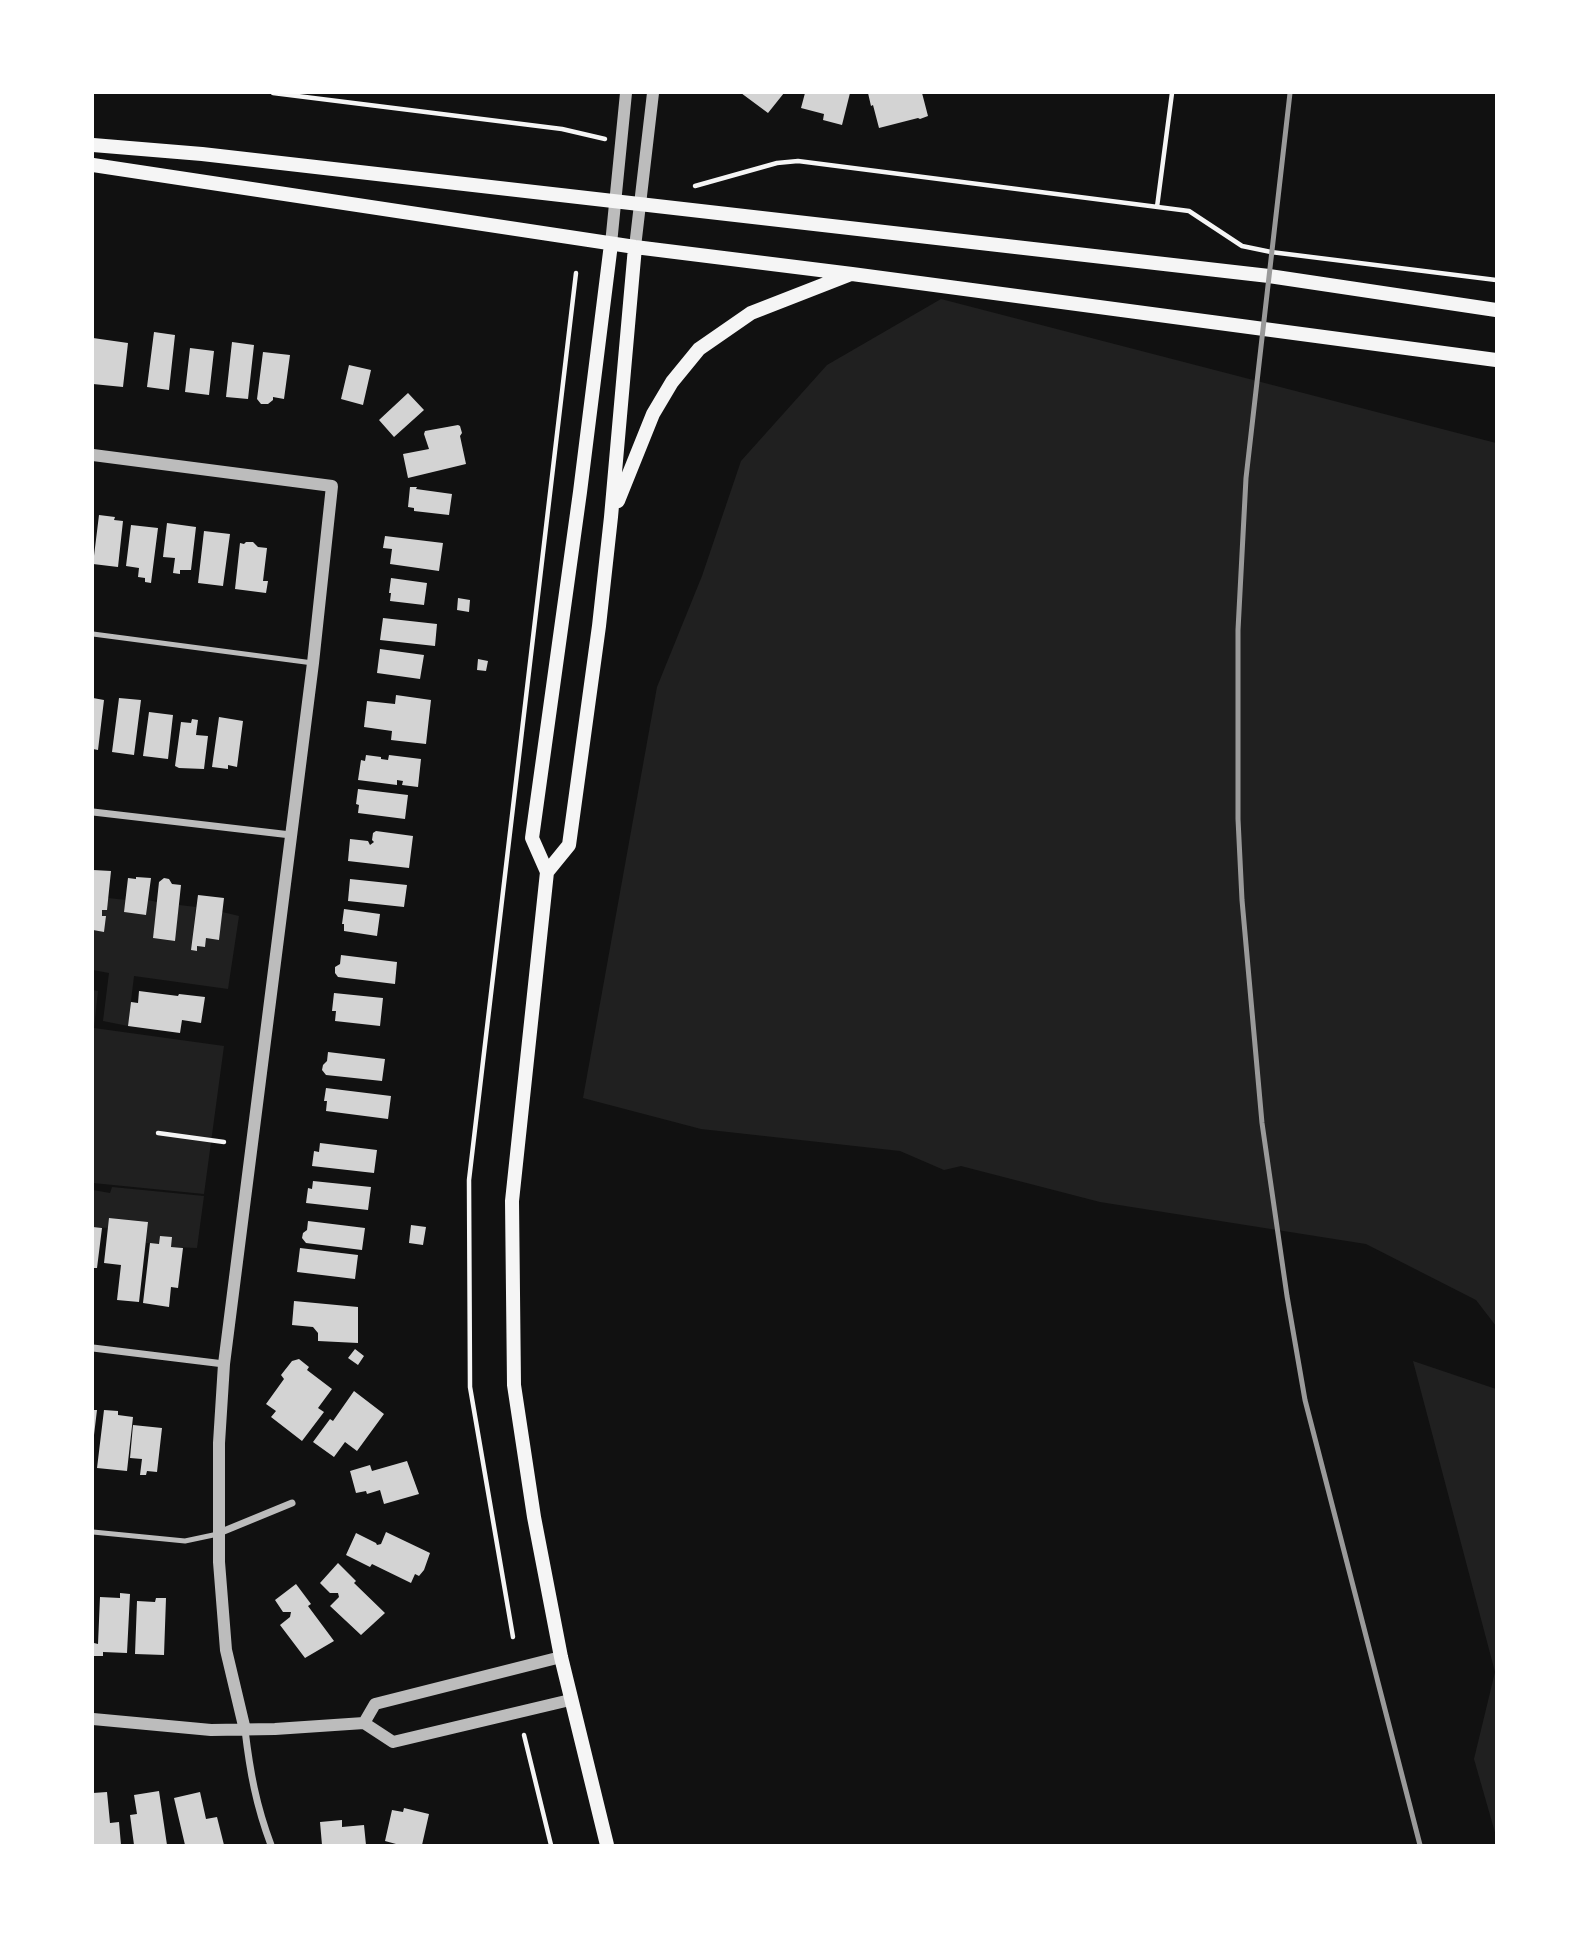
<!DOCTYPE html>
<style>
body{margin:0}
#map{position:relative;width:1589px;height:1938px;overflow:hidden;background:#111;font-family:"Exo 2",sans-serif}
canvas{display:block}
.frame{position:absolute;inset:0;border:94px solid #fff;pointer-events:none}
</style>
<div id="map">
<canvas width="1589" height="1938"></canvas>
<div class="frame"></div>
</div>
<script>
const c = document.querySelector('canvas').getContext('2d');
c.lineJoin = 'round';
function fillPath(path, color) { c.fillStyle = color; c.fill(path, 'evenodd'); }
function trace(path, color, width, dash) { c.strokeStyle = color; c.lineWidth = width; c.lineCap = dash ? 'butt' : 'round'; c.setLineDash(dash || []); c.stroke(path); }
const green = new Path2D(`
 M941 299 1496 443V1326L1476 1300 1366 1244 1100 1202 961 1166 944 1170 900 1151 701 1129 583 1098 657 687 702 576 741 461 827 365Z
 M108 898 126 900 124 912 146 915 148 900 157 902 153 938 174 941 179 905 196 907 191 950 196 951 197 946 205 947 206 938 219 940 222 912 239 916 228 989 134 976 128 1026 103 1021 109 973 93 970V930L104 932 106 916H102V910Z
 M93 990 98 991 94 1028 224 1046 204 1194 93 1183Z
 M112 1187 204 1196 197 1248 171 1247 172 1237 160 1236 159 1244 146 1243 148 1222 110 1218 108 1228 93 1227V1190L110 1193Z
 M1413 1361 1496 1389V1836L1474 1759 1495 1672Z`);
const building = new Path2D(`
 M741 93H784L768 113Z
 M805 93H850L842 125 823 120 824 114 801 108Z
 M868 93H922L928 116 920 119 918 118 879 128 873 105 871 106Z
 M154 332 175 335 169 390 147 387Z
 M93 338 128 343 123 387 93 384Z
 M232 342 254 345 248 399 226 397Z
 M190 348 214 351 209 395 185 392Z
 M263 352 290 355 284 399 273 397V400L268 404H261L257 399Z
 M349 365 371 370 363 405 341 399Z
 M408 393 424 410 394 437 379 420Z
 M458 425 460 426 462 433 460 436 466 464 408 478 403 454 429 449 424 434 425 431Z
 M410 487H417L416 489 452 494 449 515 414 511V508L408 507Z
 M99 515 115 517 114 520 123 521 118 567 93 564Z
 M167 523 196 527 191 570H180V574L173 573 175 558 163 557Z
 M131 525 158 528 151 583 145 582V578L138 577 139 568 126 566Z
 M204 531 230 534 223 586 198 583Z
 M385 536 443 543 439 571 390 564 392 549 383 548Z
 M246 542H253L258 547 267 548 263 581H268L266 593 235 589 240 543 244 544Z
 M391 578 427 583 424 605 390 601 391 593H389Z
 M458 598 470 600 469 612 457 610Z
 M383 618 437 624 435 646 380 640Z
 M380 649 424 655 420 679 377 673Z
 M478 659 488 661 486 671 477 670Z
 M396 695 431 700 426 744 391 740 392 731 364 727 367 701 395 704Z
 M93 698 104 700 98 750 93 749Z
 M119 698 141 700 134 755 112 752Z
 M149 712 173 715 168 759 143 756Z
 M219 717 243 721 237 767 228 765V769L212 767Z
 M192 719 198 720 196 735 208 736 204 769 179 768 175 766 181 722 191 723Z
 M366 755 381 757V759L388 760 389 755 421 759 418 787 402 785 403 781 397 780V785L358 780 361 760 365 761Z
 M358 789 408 795 405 819 358 813 359 805 356 804Z
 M376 831 413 836 409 868 348 861 350 839 368 841 370 845 374 842 372 840 373 833Z
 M93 870 111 871 107 910H102V916H106L104 932 93 930Z
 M136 877 151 878 146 915 124 912 128 878 136 879Z
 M164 878 169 879 172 884 181 885 175 941 153 938 159 882Z
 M350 879 407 885 404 907 348 901Z
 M198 895 224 898 219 940 206 938 205 947 197 946V951L191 950Z
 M344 909 380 914 377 936 344 931V924H342Z
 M341 955 397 962 395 984 338 977 335 973V967L340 964Z
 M139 991 178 996 179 994 205 997 201 1023 182 1020 180 1033 128 1026 131 1002 138 1003Z
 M334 993 383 998 380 1026 335 1021 336 1011H332Z
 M328 1052 385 1059 382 1081 326 1075 322 1070 323 1065 327 1061Z
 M326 1088 391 1096 388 1119 326 1111 327 1101H324Z
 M320 1143 377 1150 374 1173 312 1166 314 1151 319 1152Z
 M313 1181 371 1187 368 1210 306 1203 308 1188 312 1189Z
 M109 1218 148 1222 139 1302 117 1300 121 1265 104 1263Z
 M308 1221 365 1228 362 1250 306 1243 302 1238 303 1233 307 1230Z
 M411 1225 426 1227 423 1245 409 1243Z
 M93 1227 102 1228 97 1268H93Z
 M160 1236 172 1237 171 1247 183 1248 178 1288 171 1287 169 1307 143 1303 150 1243 159 1244Z
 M300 1248 358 1255 355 1279 297 1272Z
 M294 1301 358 1307V1343L318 1341V1333L313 1327 292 1325Z
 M355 1349 364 1356 358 1365 348 1358Z
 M299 1359 309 1367 307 1370 332 1389 318 1408 324 1412 302 1441 271 1417 276 1411 266 1404 284 1379 281 1375 292 1361Z
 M354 1391 384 1414 357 1451 345 1442 334 1457 313 1442 330 1419 333 1421Z
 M93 1410H97L94 1435H93Z
 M104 1410 118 1411V1415L133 1417 127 1471 97 1468Z
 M133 1425 162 1428 157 1472 147 1471 146 1475H140L142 1459 130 1458Z
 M407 1461 419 1494 384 1504 380 1490 367 1494 366 1491 356 1493 350 1471 370 1465 372 1471Z
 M386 1532 430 1553 424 1570 419 1576 415 1574 411 1583 372 1564 370 1567 346 1555 356 1533 376 1543 377 1545 381 1544Z
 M338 1563 356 1581 354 1583 385 1613 361 1635 330 1606 339 1597 338 1593H330L320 1583Z
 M296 1584 311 1604 308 1606 334 1641 305 1658 280 1625 290 1617 291 1612H283L275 1600Z
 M120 1593 130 1594 127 1653 103 1652V1656H93L94 1643 98 1644 100 1597 120 1598Z
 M156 1598H166L164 1655 135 1654 137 1601 155 1602Z
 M159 1791 167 1845H134L130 1815 137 1814 134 1795Z
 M107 1792 110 1823 119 1822 121 1845H93V1793Z
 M200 1792 206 1819 217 1817 224 1845H185L174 1798Z
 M404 1808 429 1814 422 1845H395L396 1844 385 1841 392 1810 403 1812Z
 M342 1820V1827L364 1825 366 1845H322L320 1822Z`);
const path = new Path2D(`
 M273 93 562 129 605 139
 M695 186 777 163 798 161 1189 211 1242 246 1271 252 1496 280
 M1157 207 1172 93
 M158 1133 224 1142
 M513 1637 470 1387 469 1180 576 273
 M524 1735 551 1845`);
const service = new Path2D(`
 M93 634 313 663
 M93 1532 185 1541 218 1534`);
const minor = new Path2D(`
 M93 812 291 835
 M93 1348 224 1364
 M219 1533 292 1503
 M245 1730C250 1772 256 1805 271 1845`);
const tertiary = new Path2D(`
 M611 244 626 93
 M635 247 653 93
 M93 455 332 486 313 663 224 1364 219 1443V1562L226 1650 245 1730
 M93 1719 211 1730 275 1729 364 1723 393 1742 570 1700
 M364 1723 375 1704 561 1657`);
const secondary = new Path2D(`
 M93 145 202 154 1269 276 1496 310
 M93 165 635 247 852 274 1496 360
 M618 501 653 414 672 382 699 349 751 313 851 274
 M547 872 569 845 599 626 611 517 635 247
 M607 1845 561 1657 534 1517 514 1385 512 1201 547 872 532 838 580 492 611 244`);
const rail = new Path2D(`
 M1290 93 1246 478 1238 630V819L1242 900 1262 1123 1287 1296 1305 1400 1420 1845`);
fillPath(green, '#202020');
fillPath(building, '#d3d3d3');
trace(path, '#f5f5f5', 4.5);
trace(service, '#bcbcbc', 5);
trace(minor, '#bcbcbc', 7);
trace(tertiary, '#bcbcbc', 12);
trace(secondary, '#f5f5f5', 14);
trace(rail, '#9a9a9a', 5);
</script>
